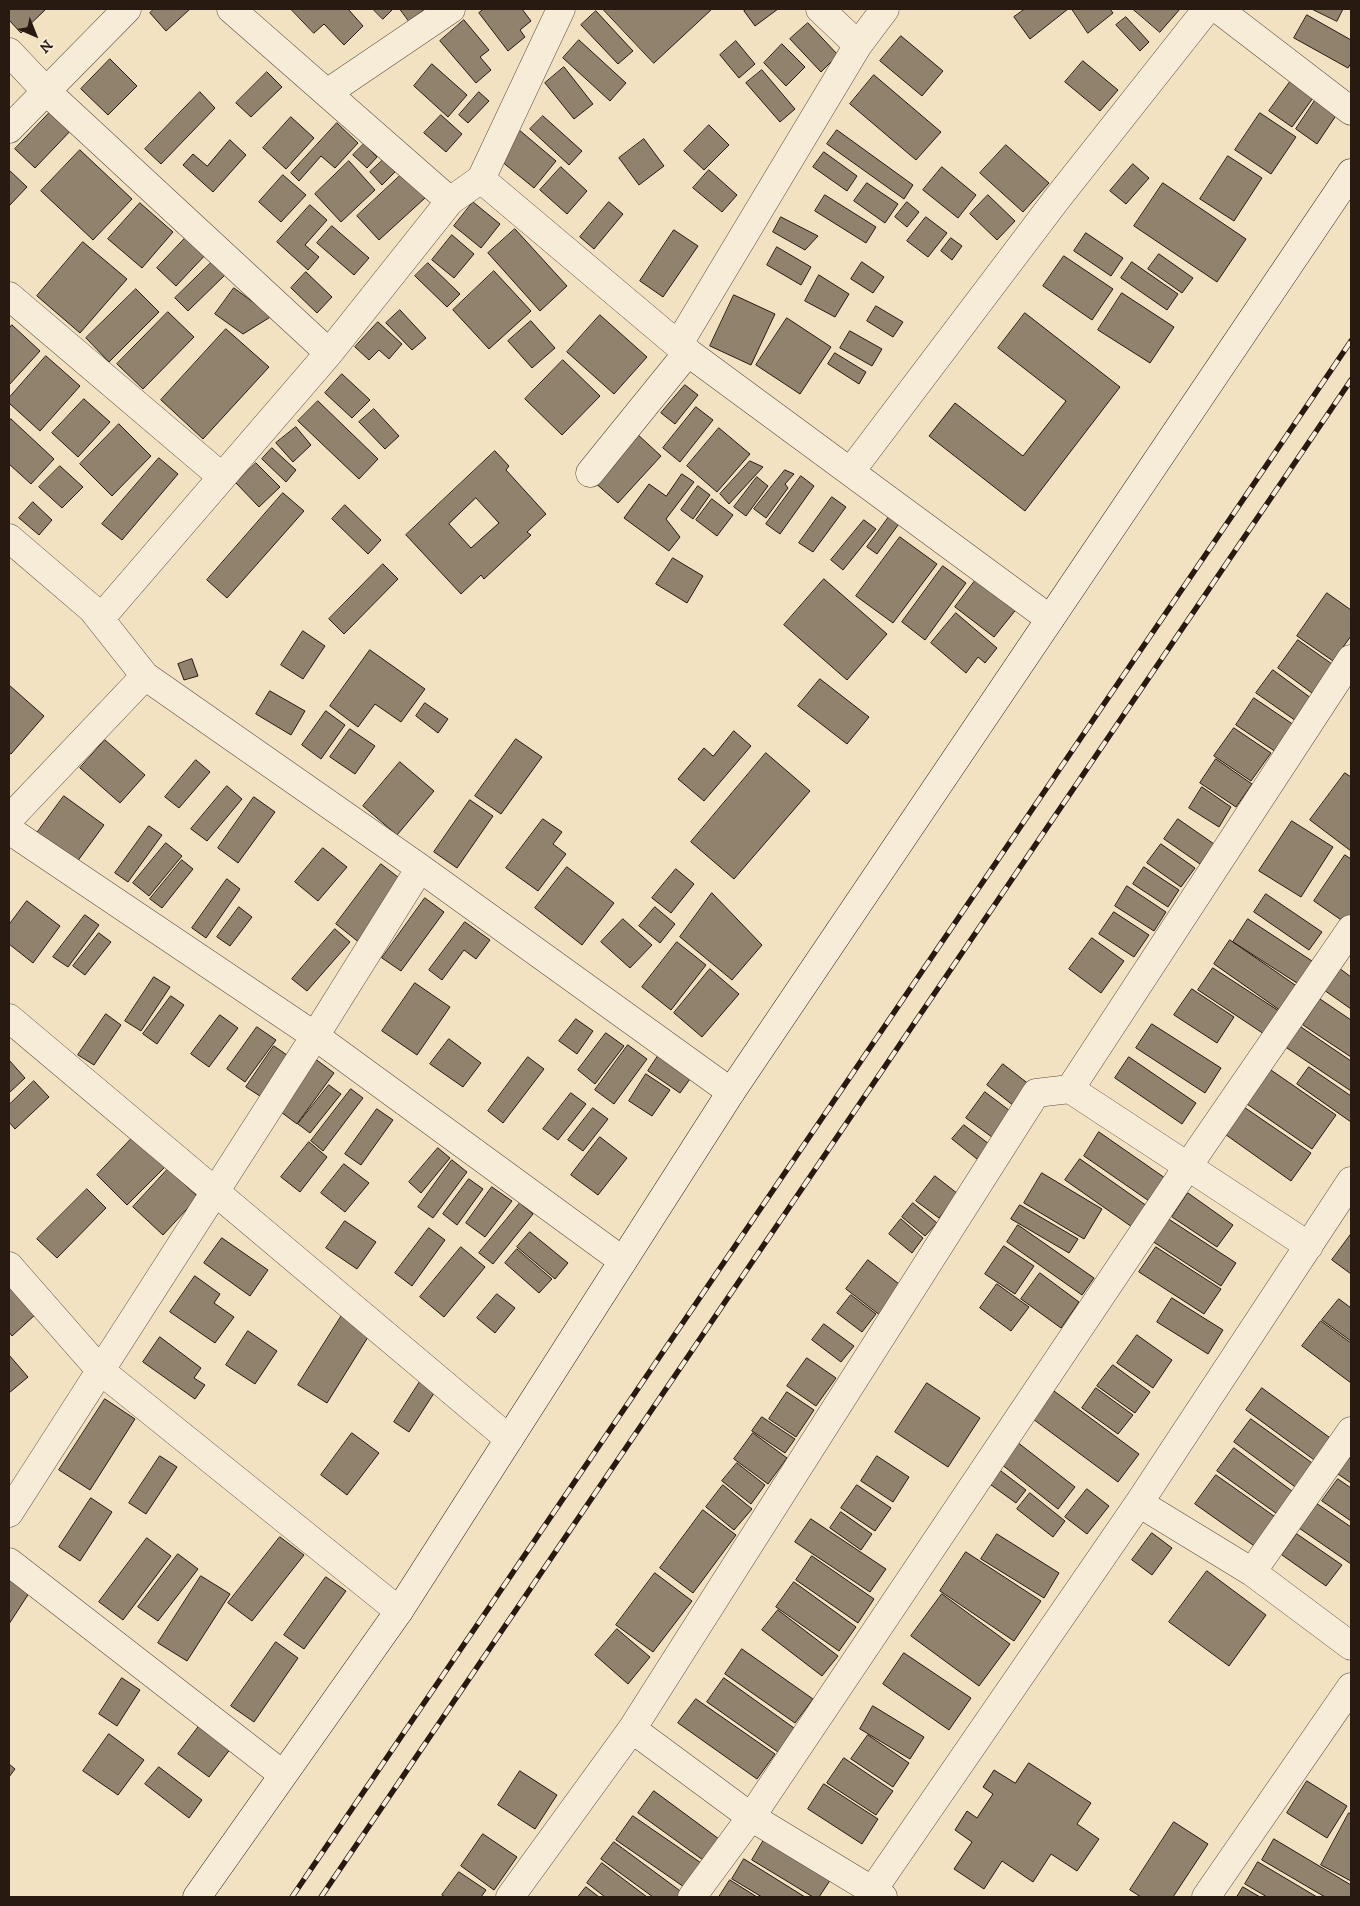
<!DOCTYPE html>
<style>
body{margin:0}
#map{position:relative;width:1360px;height:1906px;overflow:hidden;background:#f2e2c1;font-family:"IM FELL DW Pica",serif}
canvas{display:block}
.frame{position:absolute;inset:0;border:10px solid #281911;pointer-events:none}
.north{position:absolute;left:10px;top:10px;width:50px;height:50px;-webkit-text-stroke:4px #f7ecd7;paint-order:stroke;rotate:136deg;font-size:14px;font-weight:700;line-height:20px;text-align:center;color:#281911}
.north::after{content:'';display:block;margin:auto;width:18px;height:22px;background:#281911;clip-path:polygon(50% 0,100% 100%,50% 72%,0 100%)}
</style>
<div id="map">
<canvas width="1360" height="1906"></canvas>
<div class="frame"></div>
<div class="north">N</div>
</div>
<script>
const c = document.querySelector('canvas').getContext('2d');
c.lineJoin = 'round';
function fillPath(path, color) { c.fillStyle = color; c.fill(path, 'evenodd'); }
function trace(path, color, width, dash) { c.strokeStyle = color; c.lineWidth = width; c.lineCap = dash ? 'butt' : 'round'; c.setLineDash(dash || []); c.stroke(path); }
const building = new Path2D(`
 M10 9H46L21 33 9 20Z
 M154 9H190L166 31 150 13Z
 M291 9H348L363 26 344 45 324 24 314 33Z
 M373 9H393L383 19Z
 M400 9H425L409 21Z
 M484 9H522L531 21 520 30 525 37 508 51 479 13Z
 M603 9H712L654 63Z
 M748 9H778L755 26 744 11Z
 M1025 9H1068L1030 39 1014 17Z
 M1072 9H1110L1113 13 1088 33Z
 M1133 9H1180L1160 32Z
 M1312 9H1343L1337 21Z
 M596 11 633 51 618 64 581 25Z
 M1307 15 1351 40V63L1348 68 1294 38Z
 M1126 17 1149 42 1140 51 1116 25Z
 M464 20 489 50 480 57 491 70 476 83 440 41Z
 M808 23 838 55 821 72 790 39Z
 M901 36 943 71 922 96 880 61Z
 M579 40 626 83 610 101 563 58Z
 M736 41 755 64 739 78 720 55Z
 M782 44 805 67 786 86 764 63Z
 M110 59 137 86 108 115 81 89Z
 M1083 61 1118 90 1100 111 1065 82Z
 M432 64 467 95 448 117 414 86Z
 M564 67 593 104 574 119 545 83Z
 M762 70 795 109 780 122 746 83Z
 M267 72 282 87 251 117 236 103Z
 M874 75 941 132 916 160 850 104Z
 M1295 75 1318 91 1292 127 1269 111Z
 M200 92 215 108 161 164 145 149Z
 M479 92 489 101 468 123 459 115Z
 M1320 93 1341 108 1317 144 1296 129Z
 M55 107 75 126 35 168 15 149Z
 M1260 113 1296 137 1271 174 1235 150Z
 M441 115 462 134 446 152 424 133Z
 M543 116 582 151 569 165 530 129Z
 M291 117 314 138 286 169 263 148Z
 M337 123 358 143 335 168 321 156 299 181 291 173Z
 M709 125 729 145 704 170 684 151Z
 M518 129 556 161 534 188 495 156Z
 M837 130 913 185 904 199 827 144Z
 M644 139 664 166 639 185 619 158Z
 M230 140 246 155 213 192 183 165 193 154 207 166Z
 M364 144 377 157 367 168 353 155Z
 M1006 145 1049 183 1023 212 980 173Z
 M80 150 132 199 93 240 41 191Z
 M824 152 857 176 847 191 813 167Z
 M1228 156 1262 178 1234 221 1200 199Z
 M383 160 395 172 382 185 370 172Z
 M349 161 375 190 341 222 315 194Z
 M1133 164 1149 178 1126 204 1110 191Z
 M561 167 587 191 567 214 540 190Z
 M942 167 976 195 958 218 923 190Z
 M9 170 27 187 9 206Z
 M709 170 737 195 722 212 693 188Z
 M402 174 425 198 379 240 357 216Z
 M283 175 306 195 281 222 259 202Z
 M867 183 898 204 885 223 854 201Z
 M1163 183 1246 239 1217 282 1134 226Z
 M825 195 876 227 866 243 815 211Z
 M988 195 1015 221 997 240 970 214Z
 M473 202 500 224 481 248 454 226Z
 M609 202 623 214 594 249 580 237Z
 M907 202 919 212 907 227 895 217Z
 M140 203 173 232 142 268 108 239Z
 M310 205 327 220 305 245 319 257 308 270 277 242Z
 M781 217 818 236 805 250 773 232Z
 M926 217 947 233 928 257 907 241Z
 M332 226 369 258 354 275 317 243Z
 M515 229 567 286 540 311 488 253Z
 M674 230 698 246 663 297 640 281Z
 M190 233 209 251 176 286 157 268Z
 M1086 233 1123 258 1111 276 1074 251Z
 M452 235 474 254 454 278 432 260Z
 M951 238 962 246 952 260 941 251Z
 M83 242 127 279 80 333 37 296Z
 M777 247 811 267 801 285 767 265Z
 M1159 254 1193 278 1182 293 1148 269Z
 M1064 256 1113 289 1092 320 1043 286Z
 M214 260 227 273 188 311 175 298Z
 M862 262 884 277 873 293 851 279Z
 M1132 262 1178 294 1167 310 1121 278Z
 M428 263 460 294 447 307 415 276Z
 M494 271 531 311 489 349 453 310Z
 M306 272 332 297 317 313 291 288Z
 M819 275 849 294 835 317 805 301Z
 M234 288 272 316 243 334 215 314Z
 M136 289 159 312 109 362 86 338Z
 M1122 293 1174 327 1150 363 1098 330Z
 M734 295 775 314 751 365 710 346Z
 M876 306 903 322 893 337 867 321Z
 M400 310 426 338 412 350 386 323Z
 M168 312 194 337 143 389 117 364Z
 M1025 313 1120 387 1025 511 929 436 955 403 1023 456 1066 401 998 348Z
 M600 315 647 357 614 394 567 352Z
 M787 318 831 347 800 394 756 365Z
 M531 321 555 348 532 368 508 341Z
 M378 322 402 344 389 359 379 350 369 360 355 347Z
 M12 325 40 351 9 385V329Z
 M226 329 269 367 203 439 161 400Z
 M850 331 882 349 872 366 840 348Z
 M835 353 866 372 859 384 828 364Z
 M46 356 80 386 40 431 9 403V398Z
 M563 360 600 396 562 435 525 399Z
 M342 374 370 400 352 418 325 393Z
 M685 385 698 395 675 424 661 413Z
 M84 399 110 422 78 457 52 433Z
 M318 401 378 459 359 479 298 421Z
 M696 407 713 420 680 462 663 448Z
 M374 409 399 436 385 449 359 422Z
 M11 419 54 459 31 484 9 464V422Z
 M119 424 151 456 112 496 80 464Z
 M296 427 311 445 293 462 276 443Z
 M719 428 750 454 717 492 687 466Z
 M636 433 661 456 618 503 593 481Z
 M272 448 296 470 286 482 262 459Z
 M495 451 509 466 506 470 546 514 527 532 531 535 484 579 481 575 461 594 406 535ZM476 498 499 523 471 548 449 524Z
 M159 458 178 474 122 540 102 524Z
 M750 461 763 467 729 504 720 494Z
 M256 463 280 487 259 507 236 483Z
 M60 466 83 487 62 508 39 487Z
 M785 470 794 474 785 484 788 488 766 518 754 509Z
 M682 474 694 482 666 519 680 537 669 551 624 518 649 484 666 496Z
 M801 476 814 486 780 534 766 524Z
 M757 477 768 486 746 516 734 507Z
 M698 486 710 495 693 519 681 510Z
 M283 493 304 511 227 598 207 580Z
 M832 497 846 507 813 552 799 543Z
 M712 499 733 515 717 536 696 520Z
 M33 502 52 520 39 535 19 518Z
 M345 505 381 540 368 554 332 519Z
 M891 514 901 521 877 554 867 547Z
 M864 520 876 529 843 570 831 560Z
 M900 537 937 564 893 623 856 596Z
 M673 558 703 576 687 603 656 584Z
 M383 564 398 579 344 634 329 619Z
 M943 566 966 583 925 640 902 622Z
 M978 577 1018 607 994 637 955 607Z
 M824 579 887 634 847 680 784 625Z
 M1327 593 1351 610V636L1333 661 1297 636Z
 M956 613 997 648 985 663 978 657 966 673 931 643Z
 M303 631 325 646 303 679 281 665Z
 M1298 640 1332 664 1312 693 1278 668Z
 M370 650 425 689 401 722 375 704 358 727 330 706Z
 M192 659 198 676 184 680 178 664Z
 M1273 670 1315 701 1299 723 1256 693Z
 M820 679 869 717 847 744 798 706Z
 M9 685 44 716 11 754 9 753Z
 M270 691 305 711 291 735 256 714Z
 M1254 698 1294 725 1276 752 1236 725Z
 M425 703 448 719 438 733 416 716Z
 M326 711 345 725 321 759 302 745Z
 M1234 728 1271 753 1251 781 1214 756Z
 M350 729 375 746 355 774 330 757Z
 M734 731 751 746 704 801 678 779 704 748 713 756Z
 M516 739 542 757 501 814 475 796Z
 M105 740 145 775 120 803 80 768Z
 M766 753 810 791 734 879 691 842Z
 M1216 759 1252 784 1236 807 1200 783Z
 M196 760 210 772 179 808 165 797Z
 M400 762 434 791 397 835 363 806Z
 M1345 773 1351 777V851L1310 820Z
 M227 786 242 799 207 841 191 829Z
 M1202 787 1231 807 1219 827 1189 808Z
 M64 796 104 825 74 866 34 837Z
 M254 797 275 812 238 863 218 848Z
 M470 800 493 816 457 868 434 852Z
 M543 819 562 832 553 844 566 854 538 891 506 868Z
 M1178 819 1214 844 1200 864 1164 839Z
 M1292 821 1333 847 1301 897 1259 871Z
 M149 826 162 835 128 882 115 873Z
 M166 843 182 856 149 896 133 883Z
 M1161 844 1195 868 1181 887 1147 863Z
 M323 848 347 867 318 901 295 882Z
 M1345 855 1351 859V917L1347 924 1314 901Z
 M182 860 193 869 162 908 150 899Z
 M381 864 416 891 370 951 336 924Z
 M567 867 614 903 582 945 535 908Z
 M1144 867 1179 890 1168 907 1133 884Z
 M676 869 694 884 671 913 652 898Z
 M227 879 240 889 206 938 192 928Z
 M1127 886 1166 912 1154 931 1115 906Z
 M712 893 762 945 732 980 680 937Z
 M1266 894 1322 932 1309 950 1254 912Z
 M425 898 444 912 401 971 382 958Z
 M27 901 60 926 33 963 9 944V925Z
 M239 907 252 917 230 946 217 937Z
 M655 907 675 924 660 943 639 926Z
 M1114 912 1149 935 1134 957 1099 934Z
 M85 915 99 925 68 967 53 957Z
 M623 919 652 945 630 968 601 942Z
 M1248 919 1315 963 1300 985 1233 942Z
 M465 922 490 940 476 959 464 950 442 980 429 970Z
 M335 929 350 942 307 991 292 979Z
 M99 933 111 942 85 975 73 966Z
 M1092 938 1124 961 1101 993 1069 969Z
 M1230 940 1298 987 1281 1011 1214 964Z
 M677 942 706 965 671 1010 642 987Z
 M1213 968 1282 1013 1267 1036 1198 990Z
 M1339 968 1351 977V1009L1324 990Z
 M710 969 739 994 702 1037 674 1013Z
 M154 977 170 987 141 1031 125 1021Z
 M415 983 450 1007 417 1055 382 1031Z
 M1192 989 1234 1017 1217 1043 1174 1015Z
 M171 996 184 1005 157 1044 143 1034Z
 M1320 999 1351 1020V1057L1303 1025Z
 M106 1014 121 1025 94 1065 78 1055Z
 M220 1015 238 1028 209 1067 191 1054Z
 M576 1019 593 1031 577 1054 559 1041Z
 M1152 1024 1221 1068 1205 1093 1136 1048Z
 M1298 1025 1351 1061V1091L1284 1046Z
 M257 1027 276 1040 245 1082 227 1069Z
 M606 1033 624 1046 595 1084 578 1070Z
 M449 1039 481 1063 463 1087 430 1064Z
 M628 1045 647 1059 614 1104 595 1090Z
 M274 1046 294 1060 266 1100 246 1087Z
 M662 1050 695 1072 680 1093 648 1071Z
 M528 1057 544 1069 503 1123 488 1111Z
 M1129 1057 1196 1103 1182 1124 1115 1078Z
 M314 1058 334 1073 297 1124 277 1109Z
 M9 1060 25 1078 9 1093Z
 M1003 1064 1035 1089 1018 1109 987 1085Z
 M1309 1067 1351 1096V1122L1297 1084Z
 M1268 1068 1336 1115 1312 1149 1244 1102Z
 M646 1074 670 1090 652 1116 629 1101Z
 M34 1081 49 1097 15 1129 9 1122V1105Z
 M329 1085 341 1094 310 1133 298 1124Z
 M351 1089 363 1098 323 1151 311 1141Z
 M985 1092 1018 1117 1000 1143 966 1118Z
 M571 1093 586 1104 558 1140 543 1129Z
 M1241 1105 1311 1153 1291 1181 1222 1132Z
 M593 1108 608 1119 583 1151 568 1140Z
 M377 1109 393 1120 361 1165 345 1154Z
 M964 1125 989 1144 977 1159 952 1139Z
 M1099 1132 1165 1178 1149 1201 1084 1156Z
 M134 1136 165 1167 127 1205 97 1175Z
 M600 1137 627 1158 598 1195 571 1175Z
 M309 1142 327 1157 300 1192 281 1177Z
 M438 1148 450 1158 421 1193 409 1182Z
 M1080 1159 1147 1206 1132 1227 1065 1180Z
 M452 1160 467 1172 433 1218 418 1207Z
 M344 1164 369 1183 345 1212 321 1193Z
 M168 1169 198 1197 163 1235 133 1207Z
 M1042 1173 1102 1209 1084 1239 1024 1203Z
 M935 1176 958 1194 939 1218 916 1201Z
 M469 1179 483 1189 457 1225 443 1214Z
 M492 1187 512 1201 485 1237 466 1223Z
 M87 1189 106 1208 57 1258 37 1239Z
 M1188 1193 1233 1225 1217 1247 1172 1217Z
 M520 1203 533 1214 493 1264 479 1253Z
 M913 1203 937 1223 925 1236 902 1217Z
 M1020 1205 1078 1239 1069 1253 1011 1219Z
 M1167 1218 1236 1263 1221 1286 1152 1241Z
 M901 1219 923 1238 912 1253 889 1234Z
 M345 1221 376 1242 357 1269 326 1248Z
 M1018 1225 1094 1278 1082 1295 1007 1242Z
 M429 1228 445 1240 412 1286 395 1273Z
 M530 1232 568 1263 555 1279 517 1247Z
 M1351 1234V1274L1332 1260Z
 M222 1238 268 1270 250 1296 204 1263Z
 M1004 1246 1034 1266 1015 1294 985 1274Z
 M461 1247 485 1267 444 1317 420 1297Z
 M1156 1247 1221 1289 1204 1314 1139 1272Z
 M517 1249 552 1279 539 1293 505 1263Z
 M868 1260 903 1287 881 1316 846 1289Z
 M1040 1273 1079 1302 1061 1328 1021 1299Z
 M195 1276 220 1294 214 1303 234 1317 215 1343 170 1312Z
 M9 1281 37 1313 12 1336 9 1332Z
 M997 1284 1029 1307 1011 1331 980 1308Z
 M497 1294 515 1308 495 1333 477 1318Z
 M851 1295 876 1314 862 1332 837 1313Z
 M1172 1298 1223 1330 1208 1354 1157 1322Z
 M1339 1299 1351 1308V1341L1322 1320Z
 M344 1312 373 1329 327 1403 298 1385Z
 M1321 1321 1351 1343V1383L1302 1346Z
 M824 1324 854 1346 841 1362 812 1340Z
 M248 1331 277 1351 255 1384 226 1365Z
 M1137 1335 1172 1360 1153 1388 1117 1363Z
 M160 1337 201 1368 194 1378 205 1385 195 1399 143 1362Z
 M9 1355 28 1377 9 1393Z
 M807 1358 836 1378 816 1406 787 1386Z
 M1113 1365 1150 1392 1135 1413 1097 1386Z
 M421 1380 436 1390 409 1432 394 1422Z
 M927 1383 980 1418 948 1467 895 1432Z
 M1096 1388 1133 1415 1118 1434 1082 1408Z
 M1262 1388 1333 1440 1317 1462 1246 1410Z
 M1054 1391 1139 1454 1118 1482 1033 1419Z
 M787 1392 814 1410 796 1437 769 1419Z
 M105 1399 135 1419 90 1490 59 1470Z
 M762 1417 795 1439 785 1453 752 1431Z
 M1251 1419 1315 1465 1298 1489 1234 1442Z
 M352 1433 379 1453 347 1495 321 1475Z
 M753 1433 787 1458 768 1484 734 1459Z
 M1017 1442 1075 1487 1058 1509 1001 1464Z
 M1234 1448 1296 1494 1280 1516 1217 1471Z
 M160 1456 177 1467 146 1514 129 1503Z
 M877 1456 909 1477 893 1502 861 1481Z
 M1349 1458 1351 1459V1483L1338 1474Z
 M737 1463 765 1485 751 1504 722 1481Z
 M997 1468 1026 1490 1016 1503 987 1482Z
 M1216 1475 1281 1521 1260 1550 1195 1504Z
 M1338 1479 1351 1488V1521L1322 1501Z
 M723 1485 752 1509 734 1530 706 1507Z
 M857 1485 891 1508 875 1531 841 1508Z
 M1087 1489 1109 1506 1087 1534 1065 1517Z
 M1030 1493 1065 1521 1053 1537 1017 1509Z
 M91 1498 112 1512 80 1561 59 1547Z
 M1316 1503 1351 1527V1564L1299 1528Z
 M703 1510 736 1535 693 1593 660 1568Z
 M841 1512 872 1534 861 1550 830 1528Z
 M811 1519 886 1569 870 1592 795 1542Z
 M1152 1533 1172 1548 1152 1575 1132 1560Z
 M997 1534 1059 1573 1044 1598 981 1559Z
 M1297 1534 1342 1565 1326 1586 1282 1555Z
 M280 1537 304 1555 252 1621 228 1603Z
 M147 1538 171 1556 123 1620 99 1602Z
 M966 1552 1041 1601 1014 1641 940 1591Z
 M178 1554 198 1569 158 1621 138 1607Z
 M812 1556 874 1599 858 1623 796 1580Z
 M9 1571 33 1587 9 1624Z
 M1207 1571 1266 1615 1229 1666 1169 1622Z
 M655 1573 692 1601 653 1652 616 1625Z
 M201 1576 230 1594 187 1661 158 1643Z
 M326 1577 346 1591 304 1649 284 1635Z
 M794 1582 856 1627 839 1651 776 1607Z
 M942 1594 1010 1644 979 1686 911 1636Z
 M778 1610 838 1656 822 1676 762 1630Z
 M617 1629 650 1657 628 1684 595 1655Z
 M276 1642 298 1658 254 1722 231 1706Z
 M742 1649 813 1699 795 1723 725 1674Z
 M904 1653 971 1698 949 1730 883 1684Z
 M122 1678 140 1690 117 1726 99 1714Z
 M724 1678 794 1728 778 1752 707 1702Z
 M696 1699 775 1754 757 1779 678 1723Z
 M873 1706 924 1737 910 1759 860 1729Z
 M203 1721 234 1744 209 1777 178 1754Z
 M109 1734 144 1760 118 1795 83 1771Z
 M868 1735 909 1763 893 1787 851 1759Z
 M844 1758 893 1791 876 1815 827 1783Z
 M1029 1763 1091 1803 1077 1824 1099 1839 1077 1871 1051 1854 1033 1882 1002 1861 984 1889 954 1869 972 1842 955 1830 967 1811 977 1818 993 1794 983 1787 994 1770 1015 1783Z
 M9 1764 15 1769 9 1777Z
 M159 1767 202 1800 189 1818 145 1784Z
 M520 1771 557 1795 535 1829 498 1805Z
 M1307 1781 1347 1806 1327 1838 1287 1813Z
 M824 1784 878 1819 862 1844 808 1809Z
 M654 1791 719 1839 703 1860 638 1813Z
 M1349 1813 1351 1814V1881L1321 1865Z
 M633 1816 704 1865 687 1889 616 1840Z
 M1174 1822 1208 1844 1173 1897H1141L1130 1890Z
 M483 1834 517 1857 494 1890 461 1866Z
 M765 1838 831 1879 819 1897H813L752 1860Z
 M1274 1839 1351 1885V1897H1325L1262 1860Z
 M614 1842 683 1893 680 1897H653L601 1859Z
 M744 1859 805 1897H762L732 1879Z
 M1258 1862 1317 1897H1267L1245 1884Z
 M602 1863 647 1897H605L587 1883Z
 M459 1872 486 1890 481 1897H445L442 1895Z
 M730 1880 757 1897H719Z
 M586 1887 599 1897H578Z
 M1243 1887 1260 1897H1237Z`);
const street = new Path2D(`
 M231 9 450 201 481 179 678 345 1050 619
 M820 9 858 45
 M1218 9 1351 111
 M9 52 46 91 329 353 450 201
 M327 93 451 9
 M9 129 127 9
 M481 179 561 9
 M9 296 222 477
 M678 345 858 45 885 9
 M851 471 1056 200 1207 9
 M590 473 688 352
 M9 538 92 609 145 676 420 868 731 1092
 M100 619 329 353
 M9 819 145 676
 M9 830 315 1036 623 1261
 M9 1018 509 1439
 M1070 1089 1309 1246
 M9 1266 101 1371 399 1611
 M1139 1503 1252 1572 1351 1646
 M9 1513 315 1036 420 868
 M9 1562 282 1774
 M1252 1572 1351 1431
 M632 1729 751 1817 883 1897
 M510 1897 632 1729 1036 1093 1070 1089 1351 659
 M692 1897 751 1817 1188 1166 1351 929
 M868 1897 1139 1503 1351 1181
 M1206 1897 1351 1687`);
const secondary = new Path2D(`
 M197 1897 399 1611 731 1092 1351 173`);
const rail = new Path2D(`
 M292 1897 1351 341
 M321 1897 1351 380`);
fillPath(building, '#91826d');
trace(building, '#281911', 1);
trace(street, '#5a4b3d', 29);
trace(secondary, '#281911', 29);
trace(street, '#f7ecd7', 28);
trace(secondary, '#f7ecd7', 28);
trace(rail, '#281911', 5.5);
trace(rail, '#f7ecd7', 4, [11]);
</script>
